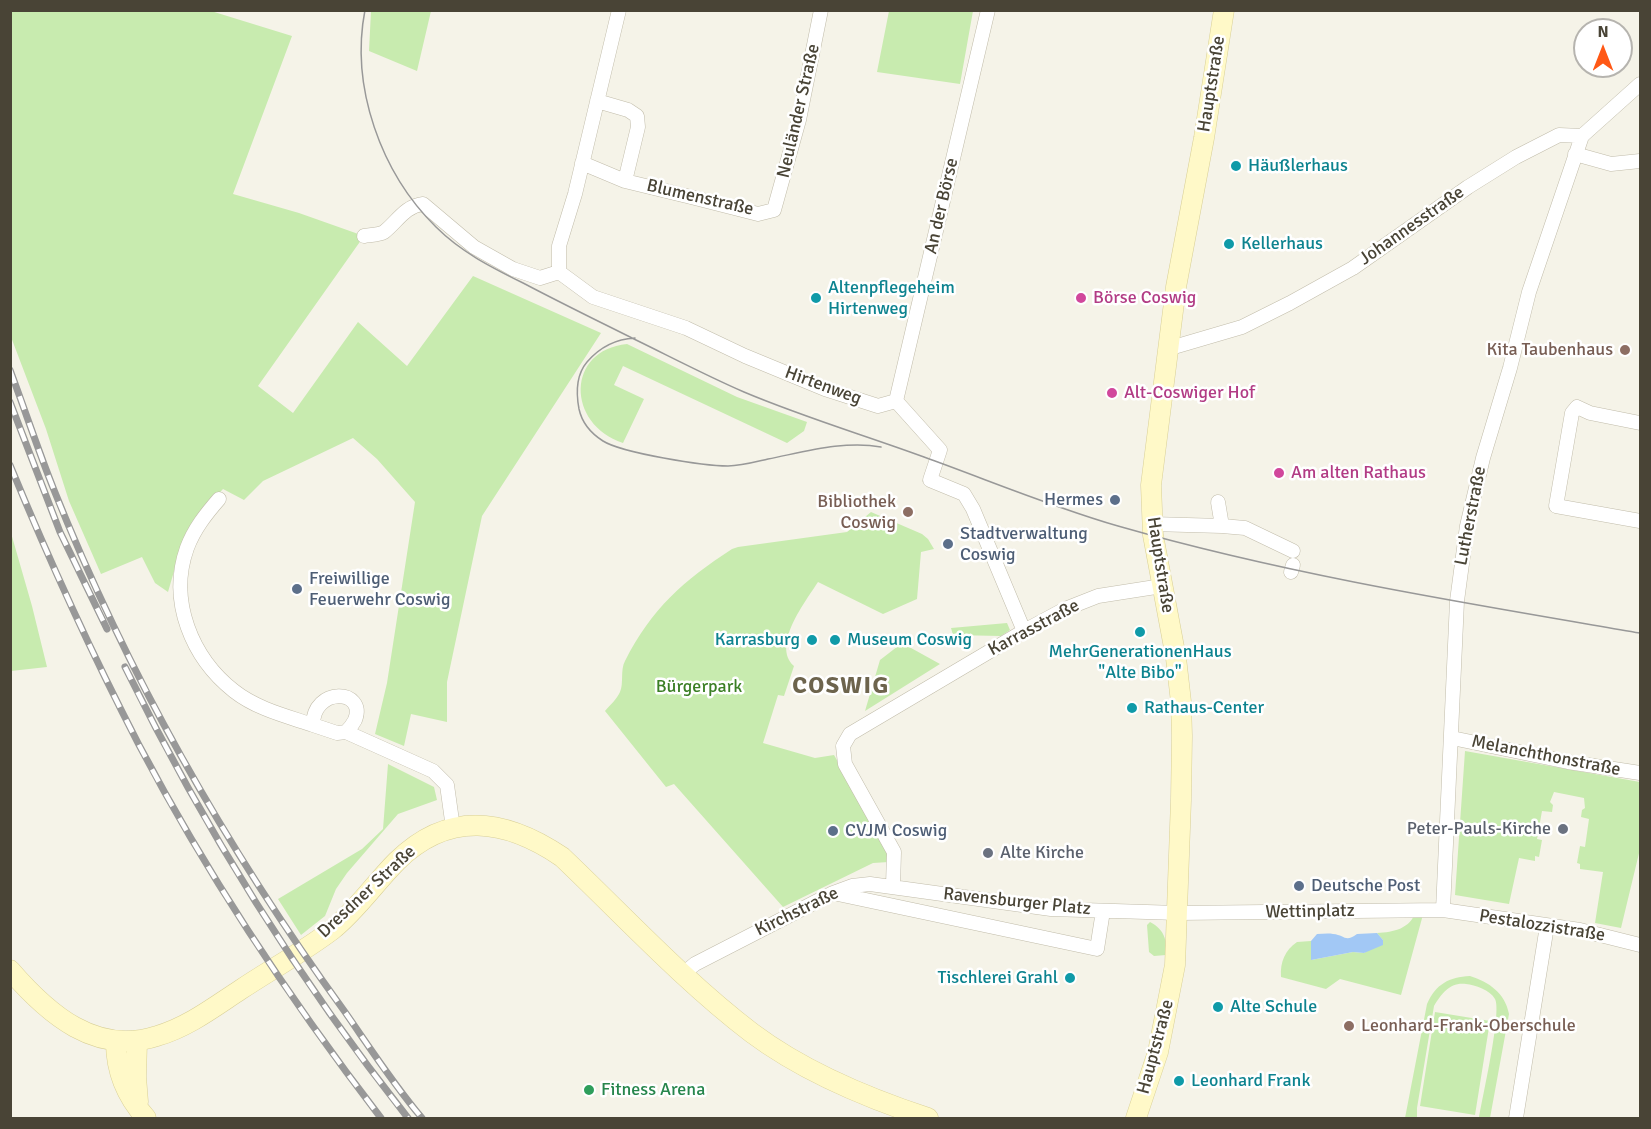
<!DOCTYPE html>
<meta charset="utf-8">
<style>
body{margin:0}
#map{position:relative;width:1651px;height:1129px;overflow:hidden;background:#f5f3e8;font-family:Signika,sans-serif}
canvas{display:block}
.frame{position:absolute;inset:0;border:12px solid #494436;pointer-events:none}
.north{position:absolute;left:1573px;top:18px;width:60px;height:60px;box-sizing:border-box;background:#fff;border:2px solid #b6b4af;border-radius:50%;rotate:0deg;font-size:16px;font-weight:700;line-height:24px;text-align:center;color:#494436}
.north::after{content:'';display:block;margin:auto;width:21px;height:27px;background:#ff5815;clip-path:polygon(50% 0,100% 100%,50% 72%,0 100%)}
</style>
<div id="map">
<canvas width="1651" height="1129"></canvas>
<div class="frame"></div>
<div class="north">N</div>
</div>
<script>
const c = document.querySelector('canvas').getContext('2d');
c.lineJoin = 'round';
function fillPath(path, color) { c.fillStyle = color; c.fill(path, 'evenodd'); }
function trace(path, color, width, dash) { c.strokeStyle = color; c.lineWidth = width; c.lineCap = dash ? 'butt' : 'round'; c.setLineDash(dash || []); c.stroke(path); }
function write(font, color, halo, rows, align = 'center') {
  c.font = font + ' Signika,sans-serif'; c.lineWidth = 5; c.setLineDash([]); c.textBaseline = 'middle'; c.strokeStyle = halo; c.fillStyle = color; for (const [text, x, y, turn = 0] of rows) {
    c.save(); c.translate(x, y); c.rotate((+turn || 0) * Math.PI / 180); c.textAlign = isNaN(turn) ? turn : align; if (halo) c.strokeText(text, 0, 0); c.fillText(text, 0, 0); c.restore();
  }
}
const green = new Path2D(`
 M11 10 211 11 292 36 233 194 299 213 364 236 258 386 293 413 358 322 407 366 473 276 601 333 482 516 447 682V722L411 714 404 746 375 734 387 683 415 502 377 459 353 438 263 481 244 500 223 489 193 521 177 561 168 592 155 583 142 557 101 574 69 501 46 429 11 337Z
 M371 11H431L417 71 369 51Z
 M889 11H973L960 84 877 72Z
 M627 344 737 397 807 422 804 431 787 443 623 366 614 385 644 399 623 443C566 424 566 350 627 344Z
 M871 512 922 534 928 539 934 549 921 552 917 599 883 614 818 582C806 601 771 645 794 666L784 696 778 695 763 743 815 758 834 755 890 851 889 862 873 863 783 907 674 784 666 787 605 711C610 705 617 699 620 692 624 683 620 670 625 661 652 608 683 581 732 549L738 547 847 532Z
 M11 533 32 606 47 667 11 671Z
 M1007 623 1010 630 1001 636 953 635 951 628Z
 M902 643 940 664 865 711 880 660Z
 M1465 751 1640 782V849L1621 928 1595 923 1603 872 1580 869V864L1577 863 1580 846 1585 847 1589 819 1581 817 1582 810 1585 808 1584 798 1554 792 1550 802 1553 805 1552 812 1542 811 1537 839 1542 840 1539 857 1535 856V861L1519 858 1509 904 1455 895Z
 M388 764 434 787 437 800 398 814 347 873 336 889 325 916 301 935 278 899 362 849 383 829Z
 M1416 911H1424L1401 995 1340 979 1326 989 1281 977C1280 962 1285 950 1297 942L1311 941V960L1353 952 1364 953 1383 940 1377 933C1394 932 1410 929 1416 911Z
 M1150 922C1165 930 1167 940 1166 955L1154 956 1149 952 1147 925Z
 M1470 976C1489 982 1505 993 1509 1014L1490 1118H1479C1482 1099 1502 1012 1495 999 1490 990 1475 985 1466 984 1450 982 1442 993 1434 1006L1417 1108V1118H1405L1427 1004C1436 984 1449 977 1470 976Z
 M1435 1012 1490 1021 1475 1115 1420 1106Z`);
const water = new Path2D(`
 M1357 934 1377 933 1383 940V945L1364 953 1353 952 1311 960V941L1317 934C1322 934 1328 933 1333 934 1345 935 1345 943 1357 934Z`);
const street = new Path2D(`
 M597 101 628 110 637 116 638 127 625 181
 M1575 154 1611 164 1640 161
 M582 163 625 181 691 197 758 214 774 210 799 120 821 10
 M364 236C370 235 379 235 384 232 397 222 405 206 423 204L474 247 513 269 540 278 559 272
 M559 272 593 297 686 328 745 356 825 389 878 406 896 401
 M559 272V246L575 194 619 10
 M1167 349 1242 327 1290 303 1353 268 1468 187 1516 157 1559 135 1582 136
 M896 401 988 10
 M896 401 940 450 930 480 964 494 973 509 1024 631
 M1640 423 1590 413 1577 407 1572 413 1556 506 1640 521
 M219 499C206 514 194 529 187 548 168 601 192 658 234 691 257 709 286 716 313 725
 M1218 502 1222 526
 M1152 524 1222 526 1245 528 1293 551
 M1291 572 1293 565
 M346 732 337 733 313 725C313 686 367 689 355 720 353 724 349 729 346 732L433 771 447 785 453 828
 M1452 738 1568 762 1640 773
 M893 886 894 852 845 764 843 746 850 734 1024 631 1065 609 1098 596 1162 586
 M833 893 1097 949 1103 911
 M1443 910 1457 601 1467 526 1483 458 1510 368 1529 292 1582 136 1640 84
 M684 973 695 964 833 893 852 886 870 884 1051 909 1178 913 1443 910 1580 930 1640 945
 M1516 1118 1547 926`);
const secondary = new Path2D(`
 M10 970C48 1014 96 1056 157 1036 188 1027 214 1007 240 990 270 970 303 952 332 930 356 911 375 883 397 861 449 810 506 819 562 857 624 916 684 981 752 1033 804 1072 867 1098 928 1118
 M116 1042C116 1072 127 1097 146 1118
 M137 1042 136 1077 138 1102
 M1136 1118 1158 1052 1175 965 1181 800 1182 736 1181 702 1176 658 1153 535 1151 485 1176 287 1204 138 1224 10`);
const tram = new Path2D(`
 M365 10C350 87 381 173 436 227 462 253 493 268 525 284 561 303 598 321 634 339 671 357 707 376 744 392 803 417 864 435 924 457 988 480 1052 507 1118 526 1289 575 1465 603 1640 633
 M635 338C616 339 599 348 587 362 576 375 576 393 579 409 582 423 592 434 603 441 622 453 704 466 728 466 741 466 755 462 768 459 804 452 845 440 881 447`);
const rail = new Path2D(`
 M10 370C25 410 38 450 54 490 128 675 228 851 345 1012 370 1048 394 1085 422 1118
 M10 402 60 532 107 629
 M10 465C49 560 92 654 139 745 208 876 291 1001 381 1118
 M125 667C203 826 298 979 408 1118`);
const markers = [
 [1236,166,6,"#0f9aa8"],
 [1229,244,6,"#0f9aa8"],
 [816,298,6,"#0f9aa8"],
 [1081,298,6,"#d1479c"],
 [1625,350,6,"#8d6e63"],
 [1112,393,6,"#d1479c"],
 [1279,473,6,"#d1479c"],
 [1115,500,6,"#5c6f8a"],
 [908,512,6,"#8d6e63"],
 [948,544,6,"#5c6f8a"],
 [297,589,6,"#5c6f8a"],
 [1140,632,6,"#0f9aa8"],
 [812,640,6,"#0f9aa8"],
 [835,640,6,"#0f9aa8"],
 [1132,708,6,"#0f9aa8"],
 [1563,829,6,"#6b7280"],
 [833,831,6,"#5c6f8a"],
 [988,853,6,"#6b7280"],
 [1299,886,6,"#5c6f8a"],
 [1070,978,6,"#0f9aa8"],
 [1218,1007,6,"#0f9aa8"],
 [1349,1026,6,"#8d6e63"],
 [1179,1081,6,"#0f9aa8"],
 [589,1090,6,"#2e9e5b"]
];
const streetNames = [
 ["Hauptstraße",1212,84,-81],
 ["Neuländer Straße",799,111,-77],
 ["Blumenstraße",700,198,13],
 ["An der Börse",942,206,-77],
 ["Johannesstraße",1412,226,-35],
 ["Hirtenweg",823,386,20],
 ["Lutherstraße",1471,516,-79],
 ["Hauptstraße",1160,565,81],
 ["Karrasstraße",1034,628,-28],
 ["Melanchthonstraße",1546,756,11],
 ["Dresdner Straße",367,892,-43],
 ["Ravensburger Platz",1017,902,6],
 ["Kirchstraße",797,912,-26],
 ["Wettinplatz",1310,912,-1],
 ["Pestalozzistraße",1542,926,9],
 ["Hauptstraße",1156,1047,-75]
];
const cultureNames = [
 ["Häußlerhaus",1248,166],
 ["Kellerhaus",1241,244],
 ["Altenpflegeheim",828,288],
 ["Hirtenweg",828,309],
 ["Karrasburg",800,640,"right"],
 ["Museum Coswig",847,640],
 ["MehrGenerationenHaus",1140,652,"center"],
 ["\"Alte Bibo\"",1140,673,"center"],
 ["Rathaus-Center",1144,708],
 ["Tischlerei Grahl",1058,978,"right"],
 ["Alte Schule",1230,1007],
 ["Leonhard Frank",1191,1081]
];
const hotelNames = [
 ["Börse Coswig",1093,298],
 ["Alt-Coswiger Hof",1124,393],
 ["Am alten Rathaus",1291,473]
];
const educationNames = [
 ["Kita Taubenhaus",1613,350],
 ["Bibliothek",896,502],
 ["Coswig",896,523],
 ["Leonhard-Frank-Oberschule",1361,1026,"left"]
];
const serviceNames = [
 ["Hermes",1103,500,"right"],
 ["Stadtverwaltung",960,534],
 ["Coswig",960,555],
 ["Freiwillige",309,579],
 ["Feuerwehr Coswig",309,600],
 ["CVJM Coswig",845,831],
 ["Deutsche Post",1311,886]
];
const parkNames = [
 ["Bürgerpark",699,687]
];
const worshipNames = [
 ["Peter-Pauls-Kirche",1551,829],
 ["Alte Kirche",1000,853,"left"]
];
const leisureNames = [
 ["Fitness Arena",601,1090]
];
const districtNames = [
 ["COSWIG",841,687]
];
fillPath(green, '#c8ebaf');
fillPath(water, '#a2c8f5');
trace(street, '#c1bcaa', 15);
trace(secondary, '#d8cf96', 21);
trace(street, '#fff', 14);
trace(secondary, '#fff9c8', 20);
trace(tram, '#989898', 1.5);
trace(rail, '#989898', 7);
trace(rail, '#fff', 4.5, [14]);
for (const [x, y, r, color] of markers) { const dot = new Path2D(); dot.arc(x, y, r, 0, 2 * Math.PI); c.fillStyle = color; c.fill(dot); trace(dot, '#fff', 2); }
write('18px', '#494436', '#fff', streetNames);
write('18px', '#0d838f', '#fff', cultureNames, 'left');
write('18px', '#b23c85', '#fff', hotelNames, 'left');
write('18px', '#785e54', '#fff', educationNames, 'right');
write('18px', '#4e5e75', '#fff', serviceNames, 'left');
write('18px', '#3b7f25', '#fff', parkNames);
write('18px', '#5b616d', '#fff', worshipNames, 'right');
write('18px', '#27864d', '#fff', leisureNames, 'left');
c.letterSpacing = '1.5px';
write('bold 24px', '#6d644d', '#fff', districtNames);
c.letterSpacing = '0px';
</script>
